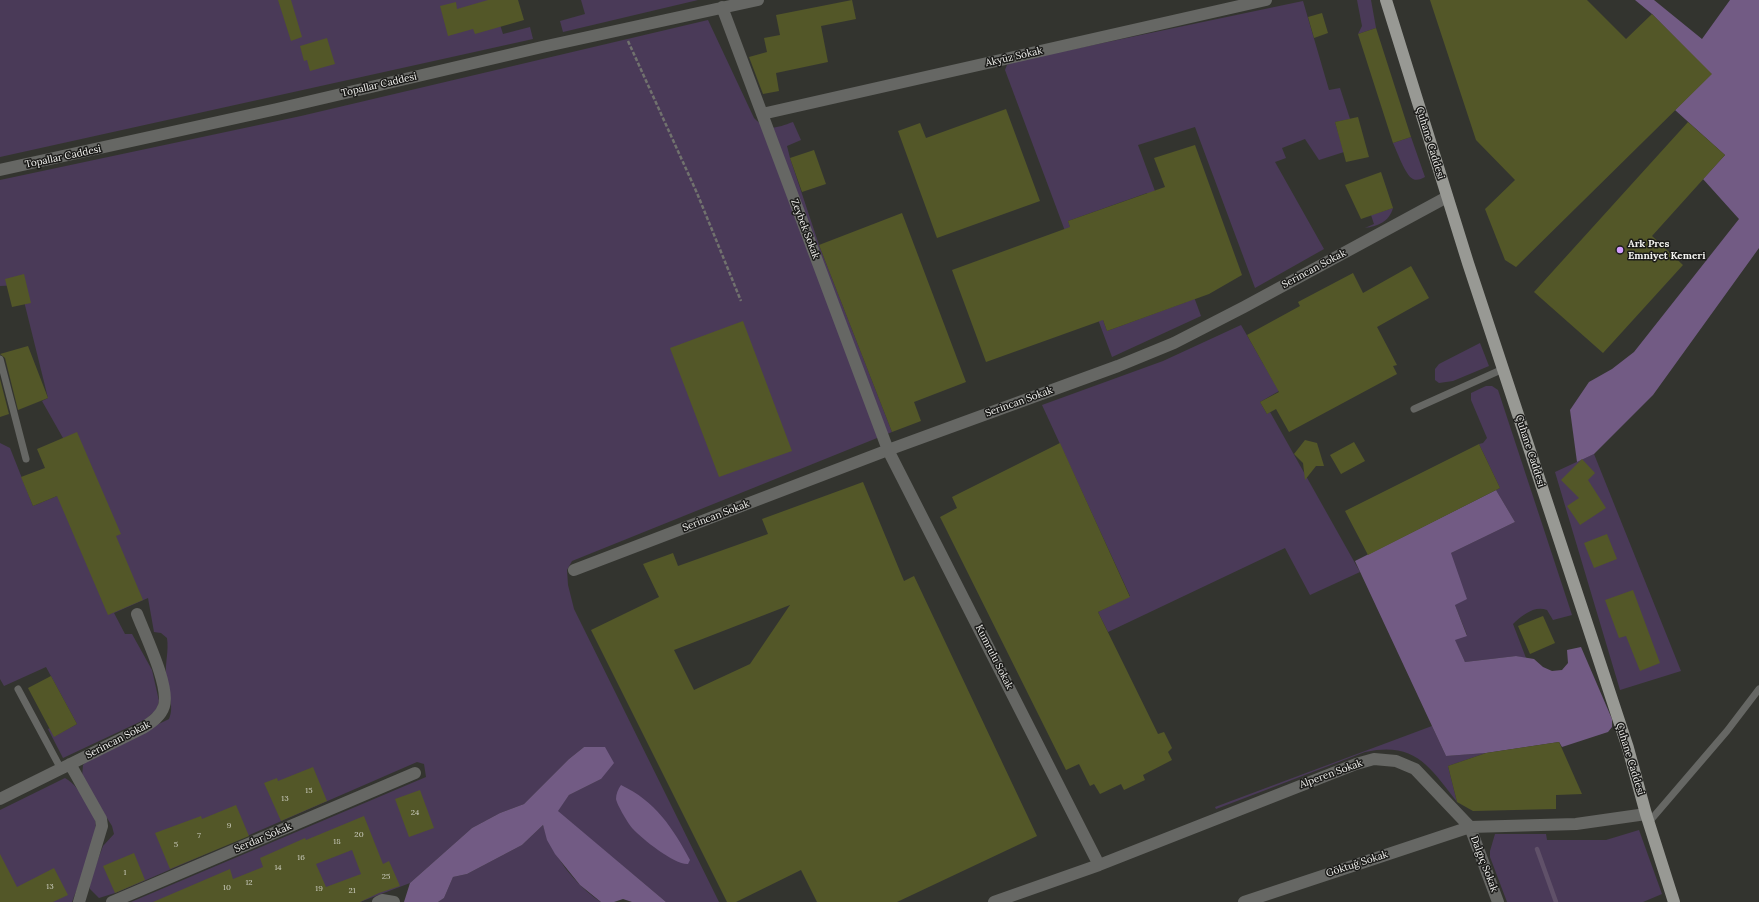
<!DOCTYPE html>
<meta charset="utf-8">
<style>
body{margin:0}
canvas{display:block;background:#33342f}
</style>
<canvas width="1759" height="902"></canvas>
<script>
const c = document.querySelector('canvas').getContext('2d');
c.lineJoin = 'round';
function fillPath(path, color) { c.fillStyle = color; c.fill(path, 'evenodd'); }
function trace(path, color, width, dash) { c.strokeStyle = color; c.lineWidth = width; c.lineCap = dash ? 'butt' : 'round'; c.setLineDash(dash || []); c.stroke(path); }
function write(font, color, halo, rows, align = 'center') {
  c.font = font + ' Lora,serif'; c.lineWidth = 3; c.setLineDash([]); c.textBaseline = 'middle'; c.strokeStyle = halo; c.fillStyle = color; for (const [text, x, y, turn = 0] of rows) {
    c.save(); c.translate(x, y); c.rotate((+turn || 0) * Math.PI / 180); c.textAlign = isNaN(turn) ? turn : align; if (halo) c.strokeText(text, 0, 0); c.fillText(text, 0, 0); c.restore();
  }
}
const green = new Path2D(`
 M0 0H492L503 34 530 27 533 39 0 157Z
 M581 0H698L563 32 560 21 585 14Z
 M1357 0H1371L1376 28 1358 34 1362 26Z
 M1303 1 1329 90 1340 88 1350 119 1335 122 1344 152 1319 160 1305 139 1282 148 1286 158 1275 162 1324 249 1255 288 1195 127 1138 145 1201 316 1112 357 1005 70 1007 65 1017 61ZM1147 193 1186 302 1107 331 1068 221Z
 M708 20 754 118C768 132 776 128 793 122L801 140 787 146 790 158 819 245 892 432 572 561 567 570 568 585 574 609 719 902H666L557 811 569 795 601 779 584 747 569 759 524 804 500 813 472 828 410 883 360 902H131L426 777 424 764 417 762 146 880 115 893 99 898 90 889 89 883 103 846 114 834 112 826 82 778 83 765 89 758 169 719C175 706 167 691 166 676 165 663 169 651 167 638L161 633 154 632 148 598 114 613 125 634H132L152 670 159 701 157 709 146 719 63 758 48 729 50 728 55 736 77 724 46 667 4 686 0 679V443L10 448 33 506 57 496 63 438 42 401 48 398 20 285 0 286V180L301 116Z
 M1411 137 1425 177C1421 179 1417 181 1413 179 1405 175 1397 151 1393 143Z
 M1393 208C1389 222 1378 226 1365 228L1374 224 1371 215Z
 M1241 325 1279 391 1260 402 1267 414 1270 412 1360 572 1310 595 1285 548 1108 632 1098 612 1130 596 1042 405 1163 361Z
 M1480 343 1489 366 1453 381 1439 383 1435 380V369L1439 364Z
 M1486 386H1492L1498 390 1572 615 1553 620 1547 610C1535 605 1522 615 1513 624L1526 658 1516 656 1465 662 1454 639 1467 635 1455 605 1451 553 1515 522 1496 490 1500 488 1479 444 1483 443 1487 438 1471 400V393Z
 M1594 454 1681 671 1620 690 1555 472Z
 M1432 726 1446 756 1486 753 1448 766 1457 802C1430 767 1415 741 1365 752L1216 809 1215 807Z
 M65 778C75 784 79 791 85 800 88 806 93 813 95 819 100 838 79 883 72 902H0V810Z
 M543 825C552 855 575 885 601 902H438L444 898 453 877 467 874 522 845Z
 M1639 830 1662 894 1643 902H1507L1490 857V851L1495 834H1546L1547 840H1606Z`);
const forest = new Path2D(`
 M1635 0H1654L1702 39 1730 0H1759V248L1653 395 1594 454 1577 462 1570 410 1589 382 1612 369 1634 352 1739 219 1703 179 1725 155 1675 110 1711 74 1652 14Z
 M1496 490 1515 522 1451 553 1467 599 1455 605 1467 636 1455 640 1465 662 1516 656 1534 659 1543 667 1552 671 1562 670 1568 663 1567 650 1581 647 1612 719V727L1608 732 1562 747 1559 742 1486 753 1446 756 1355 561Z
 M584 747H605L614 763 601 779 569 795 558 811 666 902H632L623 899 614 902H601L580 885 555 854 547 840 543 825 522 845 467 874 453 877 444 898 438 902H404L410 883 472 828 500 813 524 804 569 759Z
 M621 785C655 801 673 828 690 860L688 864C675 865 642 839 633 829 629 825 617 805 616 799 616 794 618 789 621 785Z`);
const stream = new Path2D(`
 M1537 849 1556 902`);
const building = new Path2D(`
 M278 0H291L302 37 291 41Z
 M488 0H518L524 20 475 34 473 29 448 36 440 6 456 2 457 9Z
 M852 0 856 19 821 26 828 62 776 73 779 91 763 94 749 57 767 52 764 38 780 35 776 15Z
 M1430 0H1587L1626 39 1652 14 1712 74 1516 267 1505 260 1485 209 1515 180 1476 140Z
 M1322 13 1328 33 1314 38 1308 17Z
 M1376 28 1411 137 1393 143 1358 34Z
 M327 38 335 64 310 71 307 60 304 61 300 46Z
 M1006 109 1040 201 937 238 898 131 920 123 926 138Z
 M1358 117 1369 157 1346 162 1335 122Z
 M1688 122 1725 155 1652 236 1683 265 1603 353 1534 292Z
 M1195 145 1242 275 1209 294 1107 331 1103 320 986 362 952 270 1070 227 1068 221 1165 187 1154 158Z
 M814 150 826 184 802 192 790 158Z
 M1381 172 1393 208 1361 219 1345 185Z
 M902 213 966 382 914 402 921 421 892 432 819 245Z
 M1411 266 1429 298 1377 327 1397 365 1393 366 1397 374 1289 432 1276 409 1267 414 1260 402 1279 392 1247 335 1300 306 1298 302 1353 273 1363 293Z
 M24 274 31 303 12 307 5 279Z
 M743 321 792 451 719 477 670 348Z
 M28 346 48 398 18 410 5 358 0 354Z
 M0 379 9 414 0 417Z
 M77 432 121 534 116 536 143 600 108 615 57 496 33 506 21 477 45 468 37 449Z
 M1305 440 1317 443 1324 466H1316L1305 480 1303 463 1294 454Z
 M1354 442 1365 461 1341 474 1330 455Z
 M1060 443 1130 597 1098 612 1158 734 1164 732 1172 748 1168 752 1172 760 1143 775 1145 780 1124 790 1121 784 1100 794 1094 784 1090 786 1079 764 1066 770 940 517 957 508 952 497Z
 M1479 444 1500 488 1368 555 1345 511Z
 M1582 459 1595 473 1588 480 1606 508 1580 525 1567 506 1579 498 1561 480Z
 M863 482 904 581 914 576 1037 836 897 902H817L801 870 736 902H727L591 630 659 597 643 564 673 553 678 566 768 534 762 519ZM790 605 750 664 694 690 674 650Z
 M1607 534 1617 559 1594 568 1584 543Z
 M1633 590 1660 663 1640 671 1626 636 1619 638 1605 600Z
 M1543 616 1555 643 1530 654 1518 626Z
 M51 676 77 724 54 737 28 688Z
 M1559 742 1582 794 1556 795V809L1473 811 1457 802 1448 766 1486 753Z
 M313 767 327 801 281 821 264 783 277 778 278 781Z
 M420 790 434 828 409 837 395 799Z
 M236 805 249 836 170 869 155 833 201 816 202 819Z
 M364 816 383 864 389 861 400 886 379 893 360 902H153L230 869 233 879 263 867 260 858 305 838 306 840ZM352 850 361 874 326 887 316 864Z
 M134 853 145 880 115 893 103 866Z
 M0 854 17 887 54 868 68 895 53 902H0Z`);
const path = new Path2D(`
 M628 41 697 193 741 301`);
const lane = new Path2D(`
 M0 359 26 459
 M1414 409 1503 369
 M18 689 61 769
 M1649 822 1727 731 1759 689`);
const street = new Path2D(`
 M722 7 888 450 1099 865
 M762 114 1266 0
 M0 170 277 109 542 47 758 0
 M574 570 888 450 1118 366 1174 343 1244 307 1447 197
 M70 764 101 819 102 826 79 902
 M0 799 143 728C152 722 161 716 164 706 170 686 145 635 137 614
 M112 902 415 773
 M378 902 382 900 394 902
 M994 902 1099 865 1356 764 1374 759 1396 761 1415 769 1470 827 1498 902
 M1244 902 1470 827 1576 824 1646 814`);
const primary = new Path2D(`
 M1386 0 1468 263 1628 748 1646 814 1674 902`);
const markers = [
 [1620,250,4,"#d29cfd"]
];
const numberNames = [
 ["15",309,791],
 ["13",285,799],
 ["24",415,813],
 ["9",229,826],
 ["20",359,835],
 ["7",199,836],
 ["18",337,842],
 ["5",176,845],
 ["16",301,858],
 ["14",278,868],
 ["1",125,873],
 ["25",386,877],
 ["12",249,883],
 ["13",50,887],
 ["10",227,888],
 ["19",319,889],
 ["21",352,891]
];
const streetNames = [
 ["Akyüz Sokak",1014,57,-13],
 ["Topallar Caddesi",379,85,-13],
 ["Çuhane Caddesi",1430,143,73],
 ["Topallar Caddesi",63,157,-12],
 ["Zeybek Sokak",805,229,69],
 ["Serincan Sokak",1314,269,-28],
 ["Serincan Sokak",1019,402,-20],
 ["Çuhane Caddesi",1530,451,72],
 ["Serincan Sokak",716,516,-21],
 ["Kumrulu Sokak",994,657,63],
 ["Serincan Sokak",118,740,-27],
 ["Çuhane Caddesi",1630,759,73],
 ["Alperen Sokak",1331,774,-20],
 ["Serdar Sokak",263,838,-23],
 ["Göktuğ Sokak",1357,864,-18],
 ["Dalgıç Sokak",1484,864,69]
];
const poiNames = [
 ["Ark Pres",1628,244],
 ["Emniyet Kemeri",1628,256]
];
fillPath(green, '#4a3a58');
fillPath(forest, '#725b84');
trace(stream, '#605169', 4.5);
fillPath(building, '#535728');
trace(path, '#71726e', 2.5, [4, 2]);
trace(lane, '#666764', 7);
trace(street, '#666764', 12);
trace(primary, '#989994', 12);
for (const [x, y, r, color] of markers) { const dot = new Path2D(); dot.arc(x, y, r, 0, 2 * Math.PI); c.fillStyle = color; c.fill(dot); trace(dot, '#1b1b19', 1.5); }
write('8px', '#cacbbd', null, numberNames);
write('10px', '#f2f2ef', '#1b1b19', streetNames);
write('bold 10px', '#f2f2ef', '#1b1b19', poiNames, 'left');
</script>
